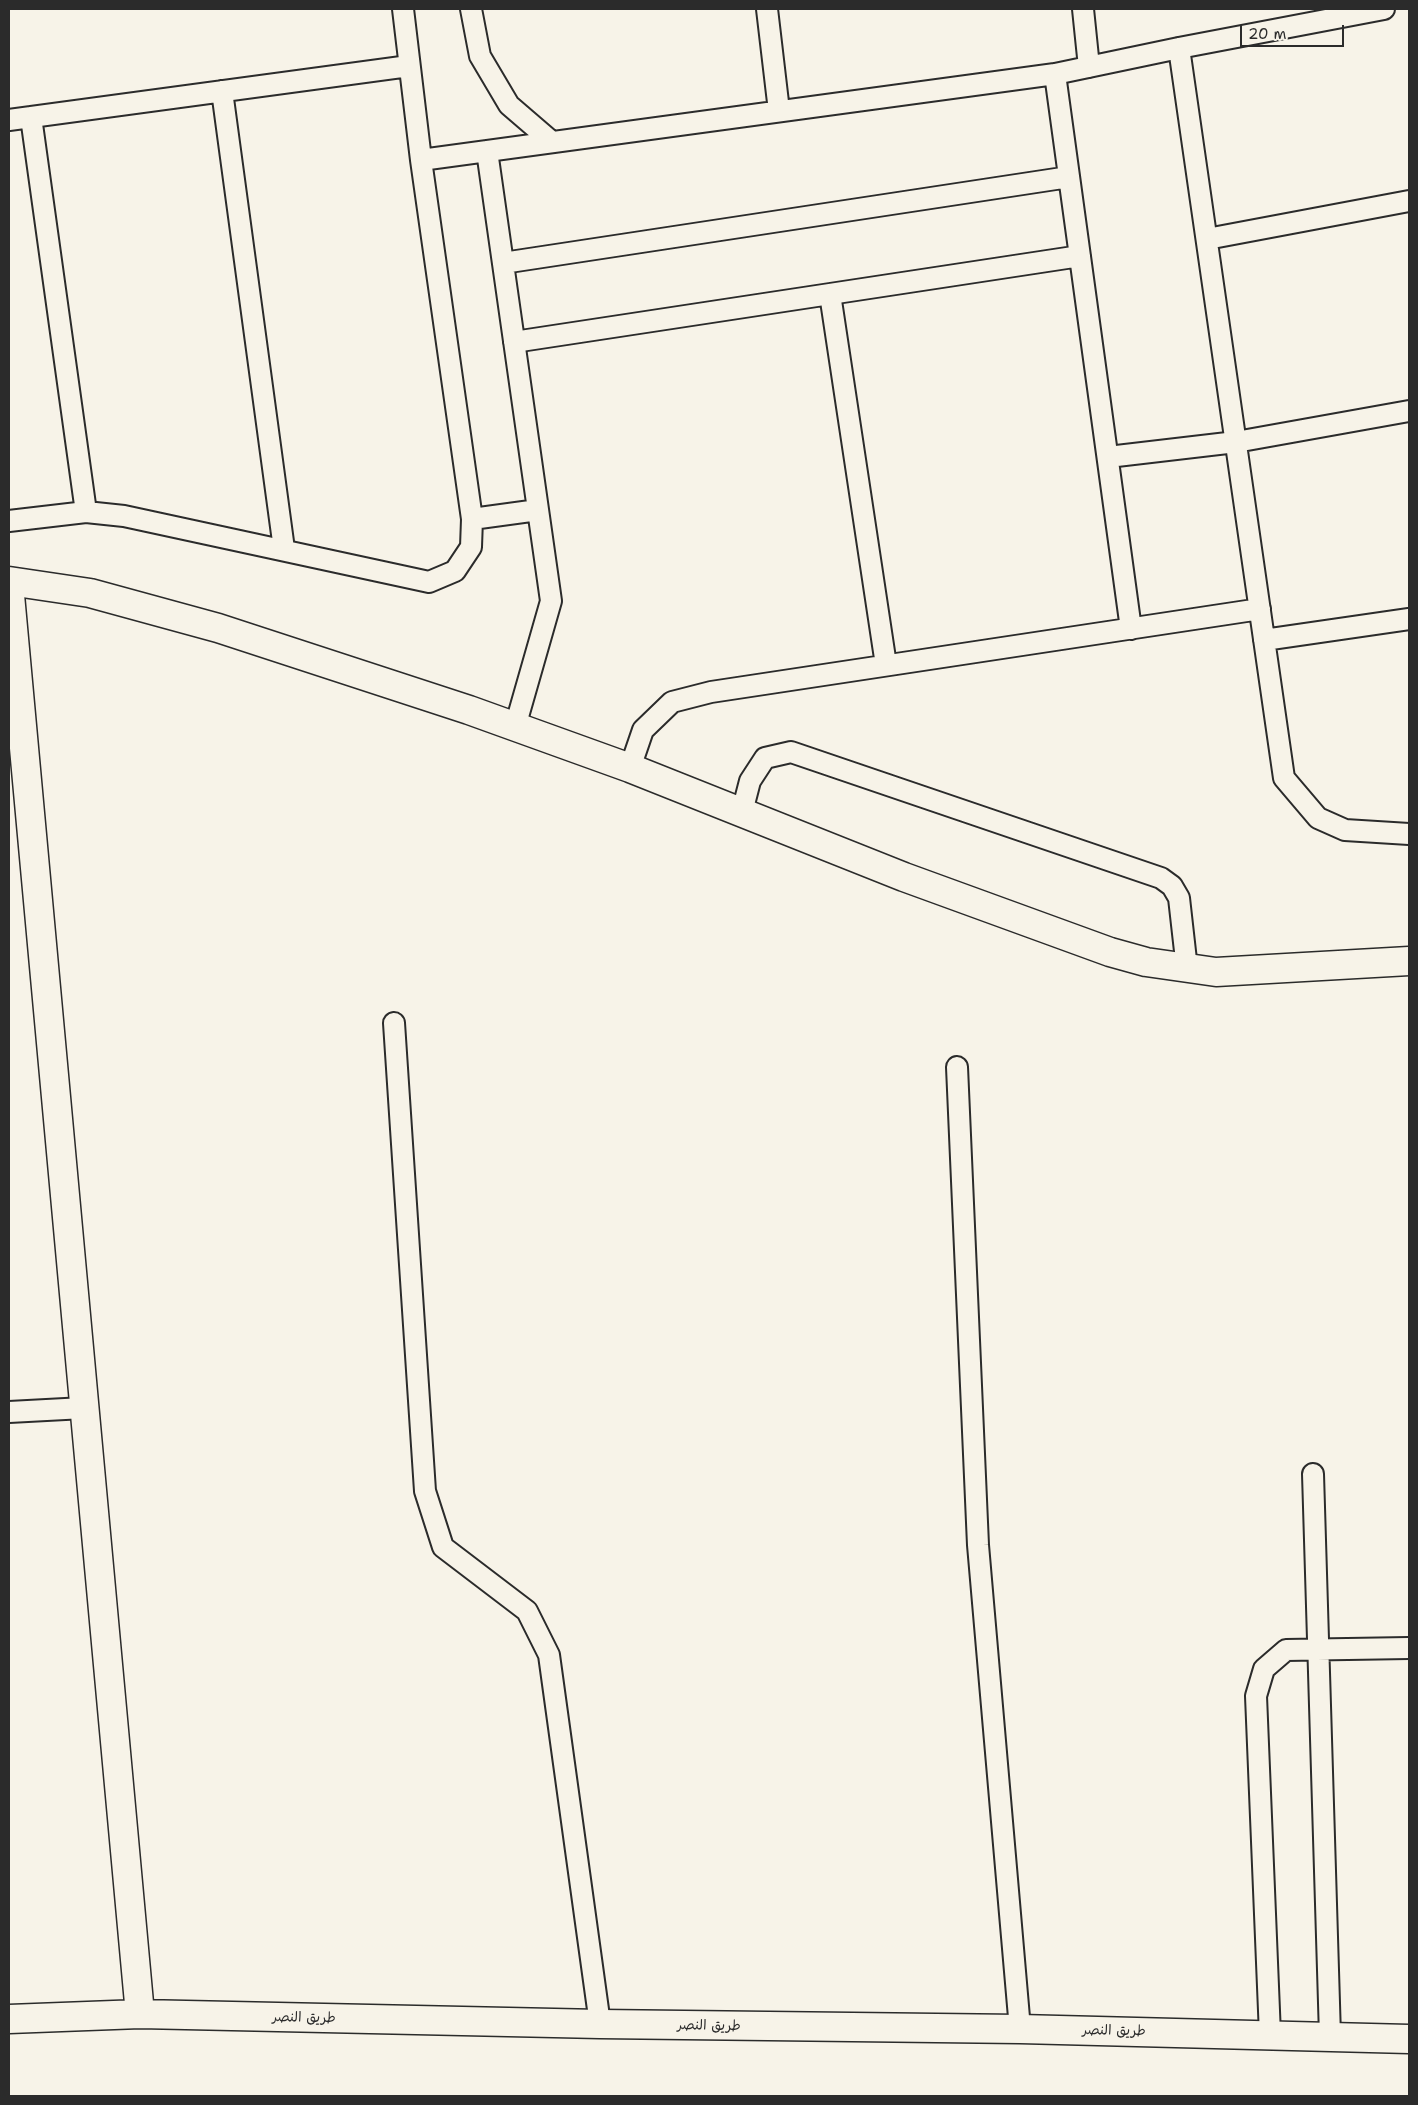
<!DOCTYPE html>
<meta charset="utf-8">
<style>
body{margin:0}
#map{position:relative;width:1418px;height:2105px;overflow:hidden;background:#f7f3e8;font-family:"Shantell Sans",sans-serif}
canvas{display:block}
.frame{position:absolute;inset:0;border:10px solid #2b2b2b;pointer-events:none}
.scale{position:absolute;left:1240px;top:25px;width:104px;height:22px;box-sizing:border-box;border:2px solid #2b2b2b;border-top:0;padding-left:6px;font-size:15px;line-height:18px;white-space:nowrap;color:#2b2b2b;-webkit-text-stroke:4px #f7f3e8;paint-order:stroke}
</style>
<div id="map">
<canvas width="1418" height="2105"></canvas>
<div class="frame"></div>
<div class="scale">20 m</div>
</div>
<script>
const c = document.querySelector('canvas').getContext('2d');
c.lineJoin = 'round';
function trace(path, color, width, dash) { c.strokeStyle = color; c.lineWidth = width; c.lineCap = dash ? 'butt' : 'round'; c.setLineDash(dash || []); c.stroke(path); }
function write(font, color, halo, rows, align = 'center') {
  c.font = font + ' "Shantell Sans","Playpen Sans Arabic",sans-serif'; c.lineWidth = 4; c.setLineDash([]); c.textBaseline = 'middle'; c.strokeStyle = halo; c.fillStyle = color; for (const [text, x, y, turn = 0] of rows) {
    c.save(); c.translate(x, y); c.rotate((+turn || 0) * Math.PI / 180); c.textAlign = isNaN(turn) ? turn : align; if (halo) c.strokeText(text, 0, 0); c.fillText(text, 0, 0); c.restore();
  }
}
const lane = new Path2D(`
 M471 9 480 56 509 105 552 142
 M767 9 779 111
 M1083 9 1089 67
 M1179 48 1284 778 1318 818 1345 830 1409 834
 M1055 74 1131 629
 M222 91 284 549
 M31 117 86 512
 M9 120 409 66
 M487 151 551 601 515 727
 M421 160 1055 74 1179 48 1384 9
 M1207 239 1409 201
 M503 263 1069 177
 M830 294 886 665
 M514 342 1080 256
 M1108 457 1236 442 1409 411
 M472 519 538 510
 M9 521 86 512 124 516 429 582 455 571 471 547 472 519 421 160 403 9
 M1264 640 1409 619
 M630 768 643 730 672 702 711 692 1260 609
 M742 812 750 781 765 758 791 752 1161 878 1172 886 1179 898 1187 969
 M394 1023 425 1491 443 1547 527 1611 549 1655 600 2024
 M957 1067 978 1545 1020 2029
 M9 1412 84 1408
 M1313 1474 1330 2036
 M1270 2035 1256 1696 1264 1669 1286 1650 1409 1648`);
const street = new Path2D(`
 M9 581 90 593 218 628 469 710 630 768 904 877 1110 952 1146 962 1216 972 1409 961`);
const secondary = new Path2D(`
 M9 584 140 2014
 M9 2019 140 2014 600 2024 1020 2029 1409 2039`);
const streetNames = [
 ["طريق النصر",304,2018,1],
 ["طريق النصر",709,2026,1],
 ["طريق النصر",1114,2031,1]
];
trace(lane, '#2b2b2b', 24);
trace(street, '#2b2b2b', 31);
trace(secondary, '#2b2b2b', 31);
trace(lane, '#f7f3e8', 20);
trace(street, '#f7f3e8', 28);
trace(secondary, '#f7f3e8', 28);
write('14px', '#2b2b2b', '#f7f3e8', streetNames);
</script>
